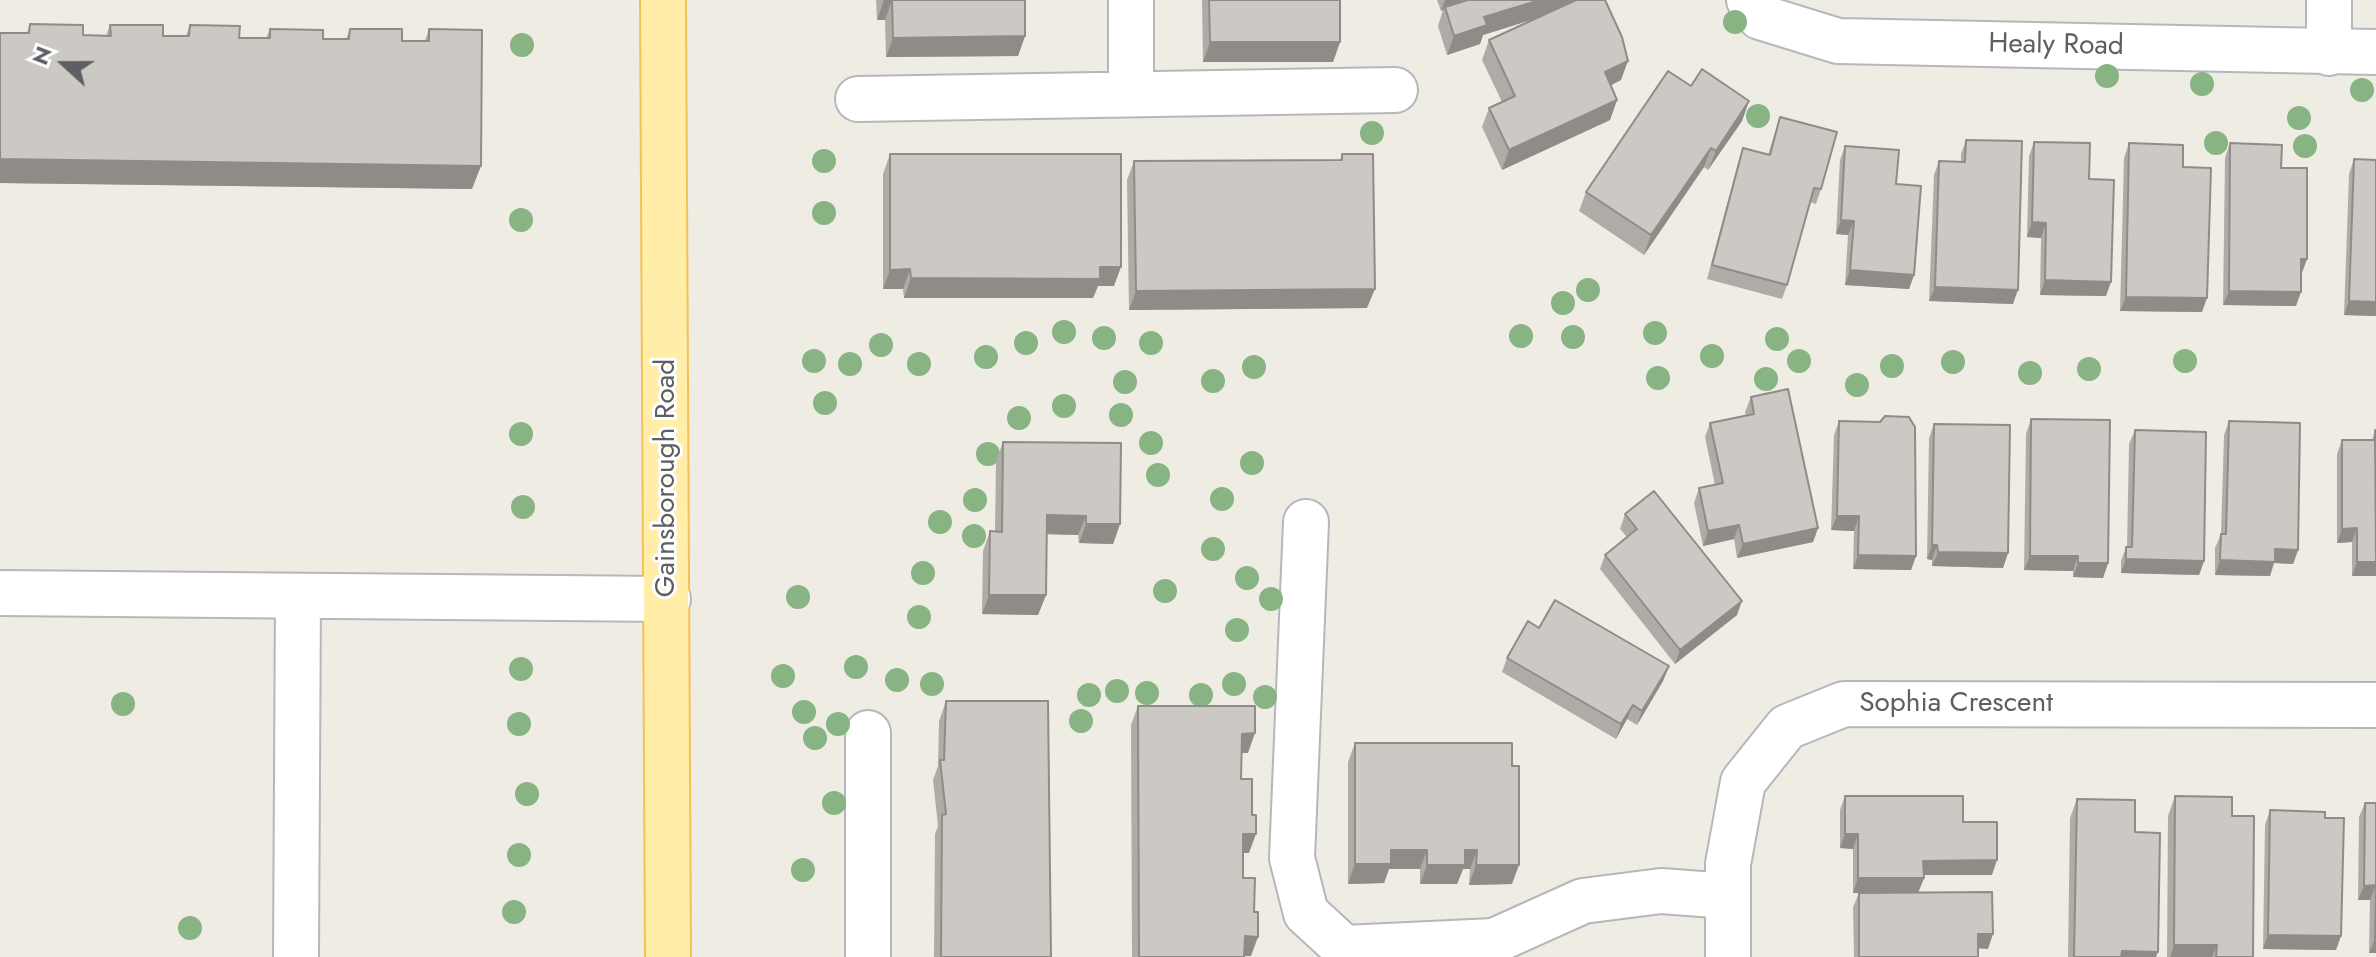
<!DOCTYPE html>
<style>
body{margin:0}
#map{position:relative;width:2376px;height:957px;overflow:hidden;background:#efece4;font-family:Jost,sans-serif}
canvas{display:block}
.north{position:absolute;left:24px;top:24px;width:80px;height:80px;-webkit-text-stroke:6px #fff;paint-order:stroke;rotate:291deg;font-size:22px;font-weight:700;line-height:32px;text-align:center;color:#5c6065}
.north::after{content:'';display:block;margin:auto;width:28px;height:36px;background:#5c6065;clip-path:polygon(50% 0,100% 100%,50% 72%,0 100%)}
</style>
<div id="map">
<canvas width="2376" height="957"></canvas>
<div class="north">N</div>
</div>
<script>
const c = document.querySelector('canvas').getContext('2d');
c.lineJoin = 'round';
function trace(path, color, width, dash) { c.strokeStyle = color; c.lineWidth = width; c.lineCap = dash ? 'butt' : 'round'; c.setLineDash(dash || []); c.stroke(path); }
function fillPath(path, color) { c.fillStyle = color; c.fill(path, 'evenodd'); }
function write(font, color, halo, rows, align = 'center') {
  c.font = font + ' Jost,sans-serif'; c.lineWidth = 6; c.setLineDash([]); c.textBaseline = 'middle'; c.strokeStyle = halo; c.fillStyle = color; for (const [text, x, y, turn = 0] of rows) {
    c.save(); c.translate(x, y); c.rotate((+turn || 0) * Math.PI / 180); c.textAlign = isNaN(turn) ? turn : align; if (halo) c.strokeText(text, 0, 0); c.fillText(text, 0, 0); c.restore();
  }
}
const minor = new Path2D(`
 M1131 0V93
 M1749 0 1760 17 1838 41 2376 52
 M2329 53V0
 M858 99 1395 90
 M1306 522 1292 858 1306 913 1344 948 1494 941 1583 901 1661 891 1728 896
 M0 593 668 599
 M296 957 298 596
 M868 957V733
 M1728 957V864L1743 782 1787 727 1844 704 2376 705`);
const major = new Path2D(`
 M663 0 668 957`);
const trees = [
 [1735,22],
 [522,45],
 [2107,76],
 [2202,84],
 [2362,90],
 [1758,116],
 [2299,118],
 [1372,133],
 [2216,143],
 [2305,146],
 [824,161],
 [824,213],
 [521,220],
 [1588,290],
 [1563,303],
 [1064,332],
 [1655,333],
 [1521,336],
 [1573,337],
 [1104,338],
 [1777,339],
 [1026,343],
 [1151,343],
 [881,345],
 [1712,356],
 [986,357],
 [814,361],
 [1799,361],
 [2185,361],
 [1953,362],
 [850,364],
 [919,364],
 [1892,366],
 [1254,367],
 [2089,369],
 [2030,373],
 [1658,378],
 [1766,379],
 [1213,381],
 [1125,382],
 [1857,385],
 [825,403],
 [1064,406],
 [1121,415],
 [1019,418],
 [521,434],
 [1151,443],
 [988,454],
 [1252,463],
 [1158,475],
 [1222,499],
 [975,500],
 [523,507],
 [940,522],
 [974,536],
 [1213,549],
 [923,573],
 [1247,578],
 [1165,591],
 [798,597],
 [1271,599],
 [919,617],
 [1237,630],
 [856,667],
 [521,669],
 [783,676],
 [897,680],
 [932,684],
 [1234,684],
 [1117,691],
 [1147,693],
 [1089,695],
 [1201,695],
 [1265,697],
 [123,704],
 [804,712],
 [1081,721],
 [519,724],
 [838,724],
 [815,738],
 [527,794],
 [834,803],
 [519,855],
 [803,870],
 [514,912],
 [190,928]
];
const wall = new Path2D(`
 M876 0H1025V36L1018 56 886 57 885 20H877Z
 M1202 0H1340V42L1333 62H1203Z
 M1437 0H1605L1621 80 1611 85 1617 100 1610 120 1502 170 1482 127 1489 108 1502 102 1482 60 1489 40 1537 18 1483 35 1480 44 1447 55 1438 26 1443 10 1441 11Z
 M30 24 83 35 106 36 110 25 163 36H186L190 25 239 38H266L270 29 323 39H346L350 29 402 41H425L429 29 472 189 0 183V33H27Z
 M1691 86 1749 101 1742 121 1708 170 1704 167 1644 255 1579 211 1586 192Z
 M1780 117 1821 189 1816 204 1810 202 1787 285 1782 299 1707 279 1738 163 1743 148 1768 155Z
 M1966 140 2013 304 1929 301 1934 175 1939 161H1961V154Z
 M2034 142 2089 179 2106 296 2040 295 2041 238 2027 237 2029 156Z
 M2129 143 2183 167 2202 312 2120 311 2124 158Z
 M2230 143 2281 168 2307 259 2301 273 2296 306 2223 305 2225 158Z
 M1845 146 1896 184 1914 275 1909 289 1845 285 1848 235 1836 234 1840 160Z
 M890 154 1114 286H1098L1093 298H904L903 289H883V174Z
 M1342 154 1367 308 1129 310 1127 180 1134 161 1340 160Z
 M2354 159 2376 316 2344 315 2349 174Z
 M1751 397 1818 528 1813 542 1737 558 1734 539 1703 546 1694 503 1699 488 1715 485 1705 437 1710 423 1746 415 1745 412Z
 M2031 419 2108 563 2103 578 2073 577V571L2024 570 2026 434Z
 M1839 421 1916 556 1911 570 1853 569 1854 531 1831 530 1834 435Z
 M2229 421 2298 550 2293 564 2274 563 2270 576 2215 575V548L2221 534 2224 435Z
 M1934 424 2008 553 2003 568 1932 566V560L1927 559 1929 438Z
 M2135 430 2204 561 2199 575 2121 573V561L2126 547H2127L2129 444Z
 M2375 430 2376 576H2352V542L2337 543V454L2342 440H2372Z
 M1003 442 1120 524 1113 544 1079 543 1078 535 1047 534 1046 595 1038 615 982 614 983 551 990 531H995L996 461Z
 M1625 514 1737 615 1675 664 1600 569 1605 555 1627 537 1620 529Z
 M1539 628 1669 666 1663 681 1637 725 1627 719 1616 739 1502 672 1507 658Z
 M946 701 1051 957H934L935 834 938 826 933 780 938 766 939 721Z
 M1138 706 1248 753H1241V779L1249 853H1243V878L1251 956 1132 957 1131 725Z
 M1355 743H1512V884L1469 885 1470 869H1463L1457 884H1420V869H1389L1384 883 1348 884V762Z
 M1845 796 1963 822 1992 875H1923L1924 878 1918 893 1988 949 1978 948V957H1854L1853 907 1859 893H1901H1853V849L1840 848V810Z
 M2175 796 2232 816 2253 957H2167L2168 816Z
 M2077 799 2135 832 2156 957H2068L2070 818Z
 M2365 803H2376V953H2369L2370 900H2358L2359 817Z
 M2270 810 2325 818 2336 950 2263 949 2265 825Z`);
const shadedWall = new Path2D(`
 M884 0H892L885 20H877Z
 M1445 0H1462L1460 5 1445 7 1443 10 1441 11Z
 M1540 0H1595L1483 35 1480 44 1447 55 1454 36 1484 17Z
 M1025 36 1018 56 886 57 893 38Z
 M1210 42H1340L1333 62H1203Z
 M1628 61 1621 80 1598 92 1605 72Z
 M1617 100 1610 120 1502 170 1509 150Z
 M1749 101 1742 121 1708 170 1716 151Z
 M1711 148 1704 167 1644 255 1651 235Z
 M0 159 481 166 472 189 0 183Z
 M1841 220 1854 221 1848 235 1836 234Z
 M2032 222 2046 223 2041 238 2027 237Z
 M2301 259H2307L2302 273H2296Z
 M1100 267H1121L1114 286H1098L1093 298H904L911 278Z
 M910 269 903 289H883L890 270Z
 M1850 270 1914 275 1909 289 1845 285Z
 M2045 280 2111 282 2106 296 2040 295Z
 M1935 287 2018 290 2013 304 1929 301Z
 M1375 289 1367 308 1129 310 1136 291Z
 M2229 291 2301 292 2296 306 2223 305Z
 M2126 297 2207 298 2202 312 2120 311Z
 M2349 301 2376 302V316L2344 315Z
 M1047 515 1086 516 1078 535 1040 534Z
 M1837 516H1859L1854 531 1831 530Z
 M1086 524H1120L1113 544 1079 543Z
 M1739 525 1734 539 1703 546 1708 531Z
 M1818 528 1813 542 1737 558 1743 544Z
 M2357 528 2352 542 2337 543 2342 529Z
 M1932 545H1937L1932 560 1927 559Z
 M2275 549 2298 550 2293 564 2274 563 2270 576 2215 575 2220 560Z
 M1938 552 2008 553 2003 568 1932 566Z
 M1858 555 1916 556 1911 570 1853 569Z
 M2030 556H2078L2073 571 2024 570Z
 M2126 559 2204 561 2199 575 2121 573Z
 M2357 562H2376V576H2352Z
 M2078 563H2108L2103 578 2073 577Z
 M989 595H1046L1038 615 982 614Z
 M1742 601 1737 615 1675 664 1680 650Z
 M1669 666 1663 681 1637 725 1642 711Z
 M1633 705 1627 719 1616 739 1621 724Z
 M1255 733 1248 753H1235L1242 734Z
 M1243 834H1256L1249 853H1236Z
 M1845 834H1858L1853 849 1840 848Z
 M1391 850H1427L1420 869H1389L1384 883 1348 884 1355 864Z
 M1465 850H1477L1470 869H1463L1457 884H1420L1427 865Z
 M1997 860 1992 875H1918L1923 861Z
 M1476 865H1519L1512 884 1469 885Z
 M1858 878H1924L1918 893H1853Z
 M2376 885 2370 900H2358L2364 886Z
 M1978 934H1993L1988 949 1973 948Z
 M2268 935 2341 936 2336 950 2263 949Z
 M1245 936 1258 937 1251 956H1237Z
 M2375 939H2376V953H2369Z
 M2174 945H2217L2212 957H2170Z
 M2122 951 2158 952 2156 957H2119Z`);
const building = new Path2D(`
 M884 0H1025V36L893 38 892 0Z
 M1209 0H1340V42H1210Z
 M1468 0H1540L1484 17 1487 25 1454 36 1445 7Z
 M1576 0H1605L1622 37 1628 61 1605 72 1617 100 1509 150 1489 108 1515 96 1489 40Z
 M30 24 83 25V35L111 36 110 25H163V36H189L190 25 240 26 239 38H270V29L323 30V39H349L350 29H402V41H429V29L482 30 481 166 0 159V33H29Z
 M1702 69 1749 101 1716 151 1711 148 1651 235 1586 192 1668 71 1691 86Z
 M1780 117 1837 132 1821 189 1814 188 1787 285 1712 265 1743 148 1770 155Z
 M1966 140 2022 141 2018 290 1935 287 1939 161 1965 162Z
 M2034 142 2090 143 2089 179 2114 180 2111 282 2045 280 2046 223 2032 222Z
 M2129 143 2183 145V167L2211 168 2207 298 2126 297Z
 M2230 143 2282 145 2281 168H2307V259H2301V292L2229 291Z
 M1845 146 1899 150 1896 184 1921 186 1914 275 1850 270 1854 221 1841 220Z
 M890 154H1121V267H1100V279L911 278 910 269 890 270Z
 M1342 154H1373L1375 289 1136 291 1134 161 1342 160Z
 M2354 159 2376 160V302L2349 301Z
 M1788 389 1818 528 1743 544 1739 525 1708 531 1699 488 1723 483 1710 423 1754 414 1751 397Z
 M1885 416 1909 417 1915 427 1916 556 1858 555 1859 516H1837L1839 421 1880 422Z
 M2031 419 2110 420 2108 563H2078V556H2030Z
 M2229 421 2300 423 2298 550 2275 549V562L2220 560 2221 534H2226Z
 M1934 424 2010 425 2008 553 1938 552 1937 545H1932Z
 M2135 430 2206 432 2204 561 2126 559V547H2132Z
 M2375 430 2376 562H2357V528L2342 529V440H2375Z
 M1003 442 1121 443 1120 524H1086V516L1047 515 1046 595H989L990 531 1002 532Z
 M1654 491 1742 601 1680 650 1605 555 1637 529 1625 514Z
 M1555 600 1669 666 1642 711 1633 705 1621 724 1507 658 1528 621 1539 628Z
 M946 701H1048L1051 957H941L942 815 946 814 940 760H944Z
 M1138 706H1255V733L1242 734 1241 779H1252V815H1256V834H1243V878H1255L1254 912H1258V937L1245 936 1244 957H1139Z
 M1355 743H1512V766H1519V865H1476L1477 850H1465V865H1427V850H1391V864H1355Z
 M1845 796H1963V822H1997V860L1923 861 1924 878H1858V834H1845Z
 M2175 796 2232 797V816H2254L2253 957H2216L2217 945H2174Z
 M2077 799 2135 800V832L2160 833 2158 952 2122 951 2121 957H2074Z
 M2365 803H2376V939H2375L2376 885 2364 886Z
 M2270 810 2325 812V818H2344L2341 936 2268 935Z
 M1992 892 1993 934H1978V957H1859V893Z`);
const streetNames = [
 ["Healy Road",2056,46,1],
 ["Gainsborough Road",667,478,-90],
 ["Sophia Crescent",1956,704]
];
trace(minor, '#b4b7bb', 48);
trace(major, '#f4c157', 48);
trace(minor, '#fff', 44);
trace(major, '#ffeda8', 44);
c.fillStyle = '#88b383';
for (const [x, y] of trees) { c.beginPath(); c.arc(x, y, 12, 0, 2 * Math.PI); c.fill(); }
fillPath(wall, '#afaca8');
fillPath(shadedWall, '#8f8c88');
fillPath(building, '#ccc8c3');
trace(building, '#8f8c88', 2);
write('28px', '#5c6065', '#fff', streetNames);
</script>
